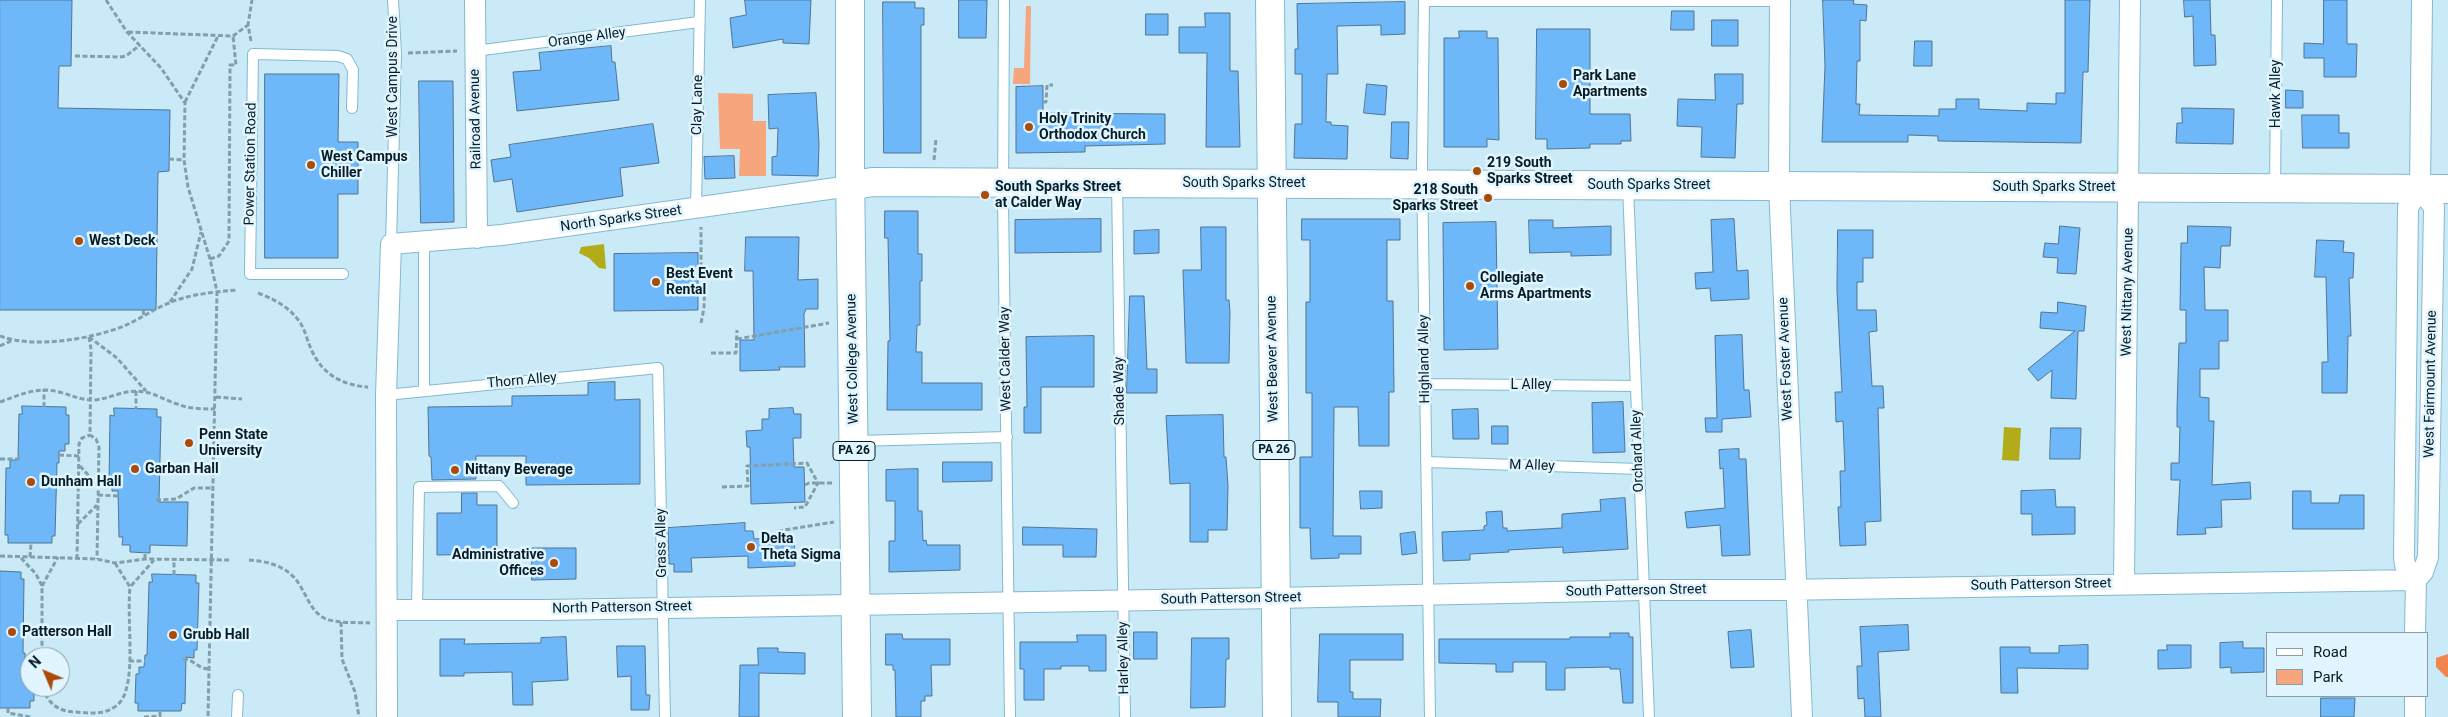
<!DOCTYPE html>
<style>
body{margin:0}
#map{position:relative;width:2448px;height:717px;overflow:hidden;background:#caeaf8;font-family:Roboto,sans-serif}
canvas{display:block}
.legend{position:absolute;left:2266px;top:632px;width:162px;height:65px;box-sizing:border-box;background:#e0f5ff;border:1px solid #899fa8;margin:0;padding:6px 9px;list-style:none;font-size:15px;color:#071d26}
.legend li{display:flex;align-items:center;gap:10px;height:25px}
.legend b{width:25px;border:1px solid #899fa8}
.north{position:absolute;left:20px;top:647px;width:50px;height:50px;box-sizing:border-box;background:#e0f5ff;border:1px solid #899fa8;border-radius:50%;rotate:315deg;font-size:14px;font-weight:700;line-height:20px;text-align:center;color:#071d26}
.north::after{content:'';display:block;margin:auto;width:18px;height:22px;background:#ac4b07;clip-path:polygon(50% 0,100% 100%,50% 72%,0 100%)}
</style>
<div id="map">
<canvas width="2448" height="717"></canvas>
<ul class="legend">
<li><b style="height:6px;background:#fff"></b>Road</li>
<li><b style="height:14px;background:#f7a57c"></b>Park</li>
</ul>
<div class="north">N</div>
</div>
<script>
const c = document.querySelector('canvas').getContext('2d');
c.lineJoin = 'round';
function fillPath(path, color) { c.fillStyle = color; c.fill(path, 'evenodd'); }
function trace(path, color, width, dash) { c.strokeStyle = color; c.lineWidth = width; c.lineCap = dash ? 'butt' : 'round'; c.setLineDash(dash || []); c.stroke(path); }
function write(font, color, halo, rows, align = 'center') {
  c.font = font + ' Roboto,sans-serif'; c.lineWidth = 5; c.setLineDash([]); c.textBaseline = 'middle'; c.strokeStyle = halo; c.fillStyle = color; for (const [text, x, y, turn = 0] of rows) {
    c.save(); c.translate(x, y); c.rotate((+turn || 0) * Math.PI / 180); c.textAlign = isNaN(turn) ? turn : align; if (halo) c.strokeText(text, 0, 0); c.fillText(text, 0, 0); c.restore();
  }
}
const green = new Path2D(`
 M1026 6H1031L1030 84H1013L1014 68H1024Z
 M718 93 753 94V121H766V176H739L740 149H720Z`);
const forest = new Path2D(`
 M2448 654V677H2446L2436 667V658Z`);
const water = new Path2D(`
 M604 244 606 269 599 268 589 258 579 253 581 247Z
 M2004 427 2021 428 2019 461 2002 460Z`);
const building = new Path2D(`
 M0 0H72L71 66H59L58 108 170 110 169 171 158 172 156 310H0Z
 M745 0H811L809 44 783 43V39L733 48 730 18 746 15Z
 M959 0H987L986 38H959Z
 M1823 0H1854L1853 4 1867 5 1866 21 1860 20V61H1857L1856 104H1860L1859 115 1939 116V109H1956V99H1979V109L2027 111V103L2056 104V93H2065V0H2090L2088 72H2083L2081 143 1938 141V136L1908 135V142H1822L1825 66Z
 M2184 0H2210L2211 35H2215L2216 65 2194 66 2193 16 2185 17Z
 M2324 0H2347V44H2357L2356 77H2324V58H2304V43L2323 44Z
 M883 2H915V8H924V25H921V153H884Z
 M1405 2V34L1381 35V25L1337 26 1338 74H1327L1326 122H1331V125L1348 126 1347 159 1294 158 1295 124H1302V74H1295V49H1298L1297 4Z
 M1672 11H1694V30H1671Z
 M1205 13H1230V71H1238L1240 147H1206L1207 53H1179V27H1205Z
 M1146 14H1168V35H1146Z
 M1712 20H1738V46H1712Z
 M1537 29H1590V114H1630L1631 141H1621V144H1590V148L1547 149V139H1536Z
 M1459 31H1487V38H1498L1499 140 1487 139V147H1444V38H1459Z
 M1915 41H1932V66H1914Z
 M611 46 612 62H615L619 100 517 111 513 72 541 70 539 53Z
 M265 74H339L338 142H358V194H338V258H265Z
 M1715 74H1743V104H1737L1735 158 1701 157 1702 127 1677 126 1678 99 1715 100Z
 M419 81H453L454 222 421 223Z
 M1367 84 1387 86 1385 115 1364 113Z
 M1043 86V113L1165 114V144L1085 146V152L1016 153V87Z
 M2286 90 2303 91V108H2286Z
 M816 93 819 144 818 176 772 175V157L777 156 778 128 769 129 768 95Z
 M2182 108 2234 109 2233 144 2176 143 2177 123H2182Z
 M2302 115H2339V133H2349V148H2303Z
 M1392 122H1409L1408 159 1391 158Z
 M653 124 659 163 620 168 623 196 517 212 512 179 494 182 491 160 511 157 509 145Z
 M734 156 735 178 705 179 704 157Z
 M885 211H918V254H922V281H920V325H917L916 352H922V383H982V410H887L888 341H890L888 238H885Z
 M1101 219V252L1015 253V220Z
 M1302 219H1400V240H1387V301H1393L1394 392H1389V446H1359L1358 407H1334L1333 536H1361V554H1339V558L1311 559 1310 528H1300V457H1312V393H1306V302H1310V240H1302Z
 M1734 219 1737 271 1748 270 1749 299 1711 301 1710 288 1696 289 1695 273 1713 272 1711 220Z
 M1529 220H1553V228L1611 226V255L1571 256V252L1530 253Z
 M1496 222 1498 349 1444 350 1443 223Z
 M2060 226 2080 228 2076 274 2057 273 2058 258 2043 257 2045 243 2058 244Z
 M2188 226 2231 227 2230 246H2221L2220 268 2204 267 2205 310H2228V341H2219V369H2200V397L2209 398V421H2214L2212 485 2250 482 2251 499 2221 500 2222 527 2205 528 2206 534 2177 535 2180 480H2171V463H2179L2180 427H2177V409L2179 343H2186V310H2180L2181 243H2187Z
 M1201 227H1226V300H1229L1230 312 1229 363H1186L1183 270H1201Z
 M1159 230V253L1134 254V231Z
 M1838 230H1873V258H1863V282H1857V310H1876L1877 331 1869 332 1872 386H1883L1884 408H1878L1881 521 1865 522 1866 545 1840 546 1838 507H1841L1840 471H1845L1843 421 1836 422 1835 392H1842L1837 290Z
 M746 237H799L798 280 818 279V309H806L804 314 805 367H779L780 370 740 371V340H754L753 271H745Z
 M2317 240 2344 241 2343 252 2354 253 2353 278H2349L2351 336H2348L2347 393H2322V362H2328L2326 277H2315Z
 M698 253V310L614 311V254Z
 M1130 296H1144L1147 369H1157V393H1127Z
 M2058 302 2086 306 2084 331H2078L2076 399 2051 398 2052 370 2038 381 2028 369 2075 331 2040 328 2041 312 2057 313Z
 M1742 335 1744 390H1749L1751 417 1722 419V432H1706L1705 418H1717L1715 336Z
 M1094 336V387H1041V433H1024V407H1027L1026 337Z
 M615 382V400L640 399V484L526 485V456H476V479L432 480 431 457 429 456 428 407 512 406V396L588 395V383Z
 M1623 402 1625 452 1593 453 1592 403Z
 M22 406 66 407V415H69V444H65V451H59V463H57L55 536H52V543H8V535H5L6 468H10V460H18L19 414H22Z
 M114 408 157 409V417H161L159 502H188L187 546 150 545V553L130 552V545H122L123 537H119L118 491H112V483H109L110 415 114 416Z
 M793 408 794 414H801V438H793L794 467H804L805 502 751 504 750 447H747L746 431 762 430V419H769V409Z
 M1478 409 1479 439H1453L1452 410Z
 M1223 415 1224 457H1226L1228 486 1227 530H1208V542H1190V483L1170 484 1166 416Z
 M1492 426H1508V444H1492Z
 M2051 428H2081L2080 459H2050Z
 M1739 449V459H1746L1750 555 1722 556 1720 525 1687 528 1685 512 1725 508 1723 468 1720 469 1719 450Z
 M943 462H992V481L943 482Z
 M918 469V511H922L923 541 926 540 927 545H960V570L889 572V541H895V501H886V470Z
 M2055 490 2056 507H2075V534L2032 535V514H2021V491Z
 M1360 491H1382V508L1361 509Z
 M2293 491H2311V503H2339L2340 495H2364V529H2293Z
 M462 493H477V505H497V554L437 555V513H461Z
 M1625 498 1628 549 1563 553V547L1508 550 1509 552 1470 554V560L1443 561 1442 532 1484 530V526L1487 525 1486 512 1502 511 1503 528H1507V531L1562 528V514L1601 511 1600 500Z
 M745 523V531H753L754 539 794 537 795 566 748 568V556L691 558 692 572H674V564H669L668 528Z
 M1023 527 1097 529 1096 557H1063V545H1023Z
 M1415 532 1417 553 1402 555 1400 534Z
 M532 548H576V579L532 580Z
 M0 571 21 572V579H24L23 653H25V664L30 665V687H34V701H30V708H0Z
 M152 574 196 575V583H199L197 650H194V658L186 657 185 704 182 703 181 711H138V703H135L136 674H139V667H144L145 655H147L149 582H152Z
 M1908 625 1909 650 1878 652 1881 717H1865L1864 698 1858 699 1857 666H1862L1860 627Z
 M1751 630 1754 667 1731 668 1728 632Z
 M1134 632H1157V659H1134Z
 M1610 633H1629V637H1633V703H1623L1620 669H1610V667L1565 668V690H1546V662H1513V672H1496V664L1439 663V639H1570V637H1610Z
 M886 634H902L903 639H950V665H931L932 696H925V701H921V717H896L895 670H893V665H886Z
 M1320 634H1403V660H1350V692H1353V699H1381L1380 717H1338V702H1318Z
 M1077 635H1106V671H1089V666H1061V669H1044V700H1024V669H1020V642H1077Z
 M566 637 568 680 532 682 533 705H513L512 672 464 673V676H440V639H465L464 644 541 643V638Z
 M1192 638H1229V659H1226L1225 707 1191 708Z
 M2243 642V648H2264V672L2231 673V667L2220 668V643Z
 M2088 645V669L2017 668 2018 693H2001L2000 647H2030V653H2059V646Z
 M2167 645H2191V668L2158 669V650H2167Z
 M617 646H645L646 695H650L649 710H631V676L618 677Z
 M758 648H778V652L805 653V674L759 673V717H739L740 665H758Z
 M2321 698H2355L2354 717H2321Z`);
const path = new Path2D(`
 M106 0 127 32 161 68 185 103 184 160 188 187 210 259 217 292 208 717
 M128 32 233 36 248 25
 M251 41 248 25 252 0
 M408 53 457 51
 M75 56 120 57 126 56 140 45
 M185 102 218 36
 M1043 102H1046L1047 85H1053
 M169 159 184 160
 M934 160 936 139
 M210 259 219 256 229 241 230 65H236L233 36
 M258 293C274 299 289 307 299 321 305 329 307 340 311 349 322 374 341 385 368 387
 M170 302 192 269 201 232
 M143 310 144 316
 M701 323 704 308 705 274H701V227
 M0 336C34 349 91 339 124 326 140 319 154 309 169 303 190 294 214 292 237 290
 M89 337 91 349 90 435 96 439 99 447 97 559
 M89 337 117 358 146 391
 M737 339 829 323
 M0 346 11 341
 M711 353H736L737 330
 M136 391V409
 M216 397 242 399
 M0 402C20 395 37 386 59 392 71 395 80 400 93 400 111 399 126 388 145 392 156 394 167 401 177 404 190 409 203 409 215 409
 M44 407V389
 M59 455 79 456
 M0 459H21
 M80 466 97 485
 M805 485 809 483H833
 M722 487 748 486 747 466 807 463 818 483 805 507 794 508
 M98 495 118 496
 M156 500 176 499 194 488H213
 M78 524 97 505
 M778 531 834 522
 M0 556 97 559 115 563 145 559 229 560
 M30 557 31 543
 M21 558 36 574 42 586V657
 M77 559 79 444 82 438 90 435
 M145 559V553
 M249 560C268 561 289 567 299 584 307 596 311 611 324 618 337 624 356 622 370 623
 M115 563 130 587 154 560
 M174 575V561
 M42 586 58 557
 M341 622 342 659 355 692 359 717
 M25 659 30 660
 M183 659C194 659 197 669 210 669
 M129 661H145
 M42 687C48 703 58 712 76 712 88 713 102 715 113 708 120 704 124 698 126 690 134 665 127 616 130 587
 M8 708V713L31 717
 M144 717 160 716V711`);
const lane = new Path2D(`
 M1004 0 1003 201 1010 717
 M1424 0 1422 166 1430 717
 M1424 1H1780
 M475 51 699 22
 M1117 183 1125 717
 M1628 186 1649 717
 M2275 186 2277 0
 M696 209 700 0
 M391 244 396 53 393 0
 M343 274H250L253 54 338 56 347 59 353 70 352 108
 M1426 384 1636 386
 M424 391V242
 M386 395 658 368 665 717
 M855 441 1007 437
 M1426 462 1639 469
 M417 610 419 487 499 486 513 503
 M237 717 238 695`);
const street = new Path2D(`
 M475 0 477 238
 M1780 0 1779 186 1802 717
 M2416 580 2405 565 2404 557 2408 207 2420 189
 M2124 584 2130 0
 M388 610H547L1276 598 1644 590H1778L2416 580
 M2415 633 2416 580 2423 572 2428 557 2434 207 2420 189 2422 0
 M387 717 386 395 391 244 502 235 850 186
 M2415 717V696`);
const secondary = new Path2D(`
 M850 186 872 182 2448 189`);
const primary = new Path2D(`
 M850 0V170L857 717
 M1270 0 1277 717`);
const markers = [
 [1563,84,5,"#ac4b07"],
 [1029,127,5,"#ac4b07"],
 [311,165,5,"#ac4b07"],
 [1477,171,5,"#ac4b07"],
 [985,195,5,"#ac4b07"],
 [1488,198,5,"#ac4b07"],
 [79,241,5,"#ac4b07"],
 [656,282,5,"#ac4b07"],
 [1470,286,5,"#ac4b07"],
 [189,443,5,"#ac4b07"],
 [135,469,5,"#ac4b07"],
 [455,470,5,"#ac4b07"],
 [31,482,5,"#ac4b07"],
 [751,547,5,"#ac4b07"],
 [554,563,5,"#ac4b07"],
 [12,632,5,"#ac4b07"],
 [173,635,5,"#ac4b07"]
];
const shields = [
 [1274,450,42],
 [854,451,42]
];
const shieldNames = [
 ["PA 26",1274,450],
 ["PA 26",854,451]
];
const streetNames = [
 ["Orange Alley",587,38,-8],
 ["West Campus Drive",393,77,-90],
 ["Hawk Alley",2276,94,-90],
 ["Clay Lane",698,105,-89],
 ["Railroad Avenue",476,119,-91],
 ["Power Station Road",251,164,-89],
 ["South Sparks Street",1244,183],
 ["South Sparks Street",1649,185],
 ["South Sparks Street",2054,187],
 ["North Sparks Street",621,219,-8],
 ["West Nittany Avenue",2128,292,-89],
 ["West College Avenue",853,359,-91],
 ["West Calder Way",1006,359,-91],
 ["West Beaver Avenue",1273,359,-91],
 ["Highland Alley",1425,359,-91],
 ["West Foster Avenue",1786,359,-92],
 ["Thorn Alley",522,381,-5],
 ["West Fairmount Avenue",2431,384,-89],
 ["L Alley",1531,385],
 ["Shade Way",1120,391,-91],
 ["Orchard Alley",1638,451,-92],
 ["M Alley",1532,466,2],
 ["Grass Alley",662,543,-91],
 ["South Patterson Street",2041,585,-1],
 ["South Patterson Street",1636,591,-1],
 ["South Patterson Street",1231,599,-1],
 ["North Patterson Street",622,608,-1],
 ["Harley Alley",1124,658,-91]
];
const poiNames = [
 ["Park Lane",1573,76],
 ["Apartments",1573,92],
 ["Holy Trinity",1039,119],
 ["Orthodox Church",1039,135],
 ["West Campus",321,157],
 ["Chiller",321,173],
 ["219 South",1487,163],
 ["Sparks Street",1487,179],
 ["South Sparks Street",995,187],
 ["at Calder Way",995,203],
 ["218 South",1478,190,"right"],
 ["Sparks Street",1478,206,"right"],
 ["West Deck",89,241],
 ["Best Event",666,274],
 ["Rental",666,290],
 ["Collegiate",1480,278],
 ["Arms Apartments",1480,294],
 ["Penn State",199,435],
 ["University",199,451],
 ["Garban Hall",145,469],
 ["Nittany Beverage",465,470],
 ["Dunham Hall",41,482],
 ["Delta",761,539],
 ["Theta Sigma",761,555],
 ["Administrative",544,555,"right"],
 ["Offices",544,571,"right"],
 ["Patterson Hall",22,632],
 ["Grubb Hall",183,635]
];
fillPath(green, '#f7a57c');
fillPath(forest, '#f1854d');
fillPath(water, '#b2ac1a');
fillPath(building, '#6eb7f8');
trace(building, '#517595', 1);
trace(lane, '#83b9d0', 12);
trace(street, '#83b9d0', 22);
trace(secondary, '#83b9d0', 30);
trace(primary, '#83b9d0', 30);
trace(path, '#829fab', 3, [5, 2.5]);
trace(lane, '#fff', 10);
trace(street, '#fff', 20);
trace(secondary, '#fff', 28);
trace(primary, '#fff', 28);
for (const [x, y, r, color] of markers) { const dot = new Path2D(); dot.arc(x, y, r, 0, 2 * Math.PI); c.fillStyle = color; c.fill(dot); trace(dot, '#e0f5ff', 2); }
for (const [x, y, w] of shields) { const box = new Path2D(); box.roundRect(x - w / 2, y - 9.5, w, 19, 4); c.fillStyle = '#e0f5ff'; c.fill(box); trace(box, '#071d26', 1); }
write('bold 12px', '#071d26', null, shieldNames);
write('14px', '#071d26', '#e0f5ff', streetNames);
write('bold 14px', '#071d26', '#e0f5ff', poiNames, 'left');
</script>
